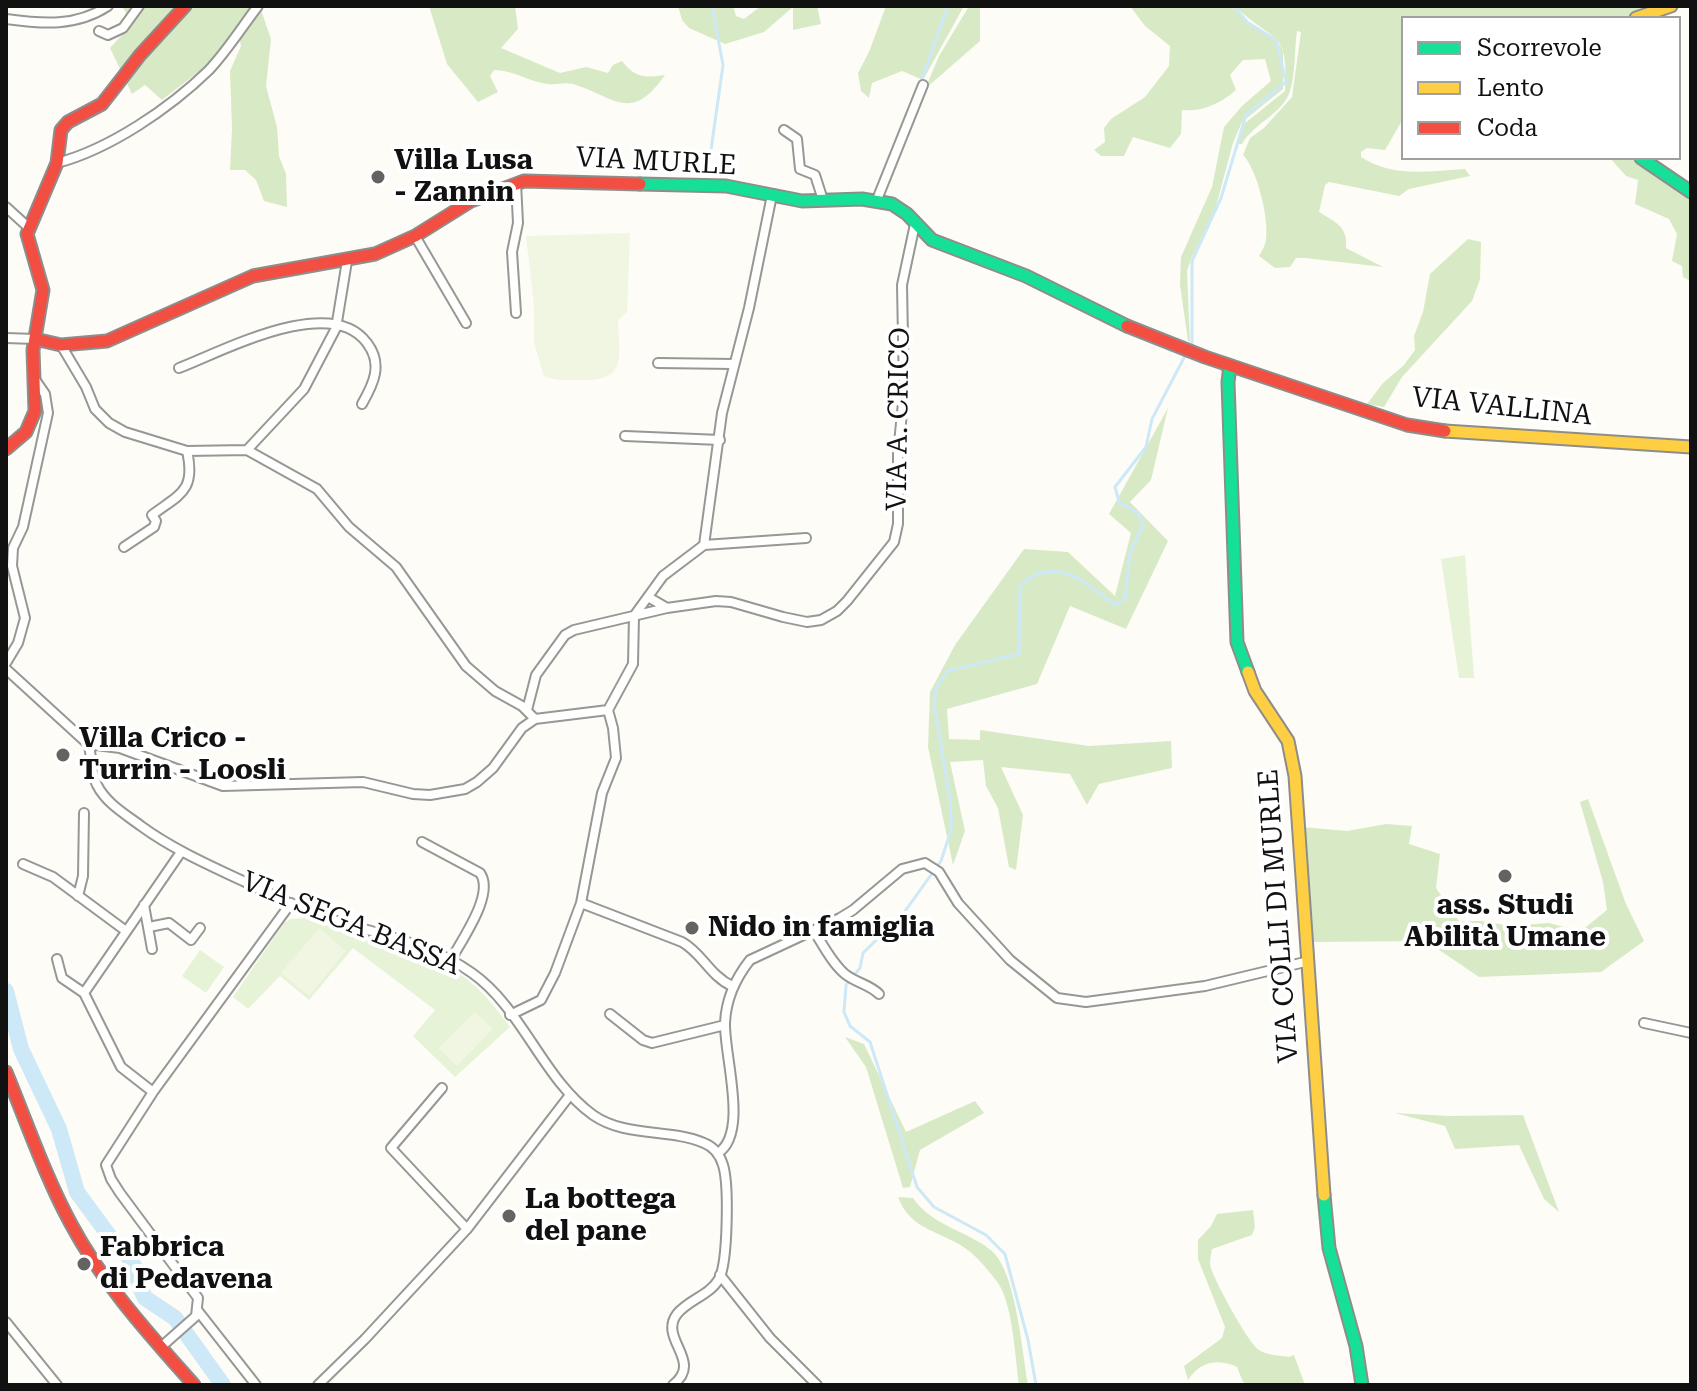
<!DOCTYPE html>
<meta charset="utf-8">
<style>
body{margin:0}
#map{position:relative;width:1697px;height:1391px;overflow:hidden;background:#fdfcf7;font-family:"Roboto Serif",serif}
canvas{display:block}
.frame{position:absolute;inset:0;border:8px solid #111;pointer-events:none}
.legend{position:absolute;left:1401px;top:16px;width:280px;height:144px;box-sizing:border-box;background:#fff;border:2px solid #a0a0a0;margin:0;padding:10px 14px;list-style:none;font-size:24px;color:#111}
.legend li{display:flex;align-items:center;gap:16px;height:40px}
.legend b{width:40px;border:2px solid #a0a0a0}
</style>
<div id="map">
<canvas width="1697" height="1391"></canvas>
<div class="frame"></div>
<ul class="legend">
<li><b style="height:10px;background:#16e098"></b>Scorrevole</li>
<li><b style="height:10px;background:#ffcf43"></b>Lento</li>
<li><b style="height:10px;background:#f24e42"></b>Coda</li>
</ul>
</div>
<script>
const c = document.querySelector('canvas').getContext('2d');
c.lineJoin = 'round';
function fillPath(path, color) { c.fillStyle = color; c.fill(path, 'evenodd'); }
function trace(path, color, width, dash) { c.strokeStyle = color; c.lineWidth = width; c.lineCap = dash ? 'butt' : 'round'; c.setLineDash(dash || []); c.stroke(path); }
function write(font, color, halo, rows, align = 'center') {
  c.font = font + ' "Roboto Serif",serif'; c.lineWidth = 8; c.setLineDash([]); c.textBaseline = 'middle'; c.strokeStyle = halo; c.fillStyle = color; for (const [text, x, y, turn = 0] of rows) {
    c.save(); c.translate(x, y); c.rotate((+turn || 0) * Math.PI / 180); c.textAlign = isNaN(turn) ? turn : align; if (halo) c.strokeText(text, 0, 0); c.fillText(text, 0, 0); c.restore();
  }
}
const green = new Path2D(`
 M1465 555 1474 678H1459L1441 559Z
 M304 918 443 964C473 979 490 1000 510 1027L455 1077 413 1036 435 1010 353 948 309 1000 280 976 248 1009 233 997 284 923 291 919Z
 M200 950 224 967 206 993 182 976Z`);
const forest = new Path2D(`
 M122 6H254L206 66 162 100 145 85 132 94 110 48 132 24Z
 M429 6H515L518 29 501 48 560 73 586 67 608 73 613 65 622 61C635 78 645 78 665 75 631 124 615 97 573 84 565 82 557 85 548 84 529 82 514 70 494 70L490 76 498 92 478 102 447 64Z
 M678 6H733L736 16 744 19 761 6H817L821 24 793 30V7L764 32 725 44 689 28 682 20Z
 M886 6H964L923 80 902 71 872 83 869 98 861 91 858 73 869 52Z
 M969 6H980V41L925 89 939 56Z
 M1130 6H1231L1251 25 1276 40 1283 50V89L1242 122 1233 143 1215 210 1191 259 1187 271 1190 342 1188 341 1180 285 1181 257 1212 187 1224 127 1242 106 1271 81 1265 59 1243 60 1230 75 1236 90C1220 104 1202 112 1182 110L1181 134 1170 148 1133 137 1124 156H1101L1094 150 1105 142 1104 128 1111 119 1145 97 1169 66 1170 46 1145 26Z
 M1235 6H1656L1630 18H1403V119L1385 150 1367 148 1361 152V157C1393 178 1429 171 1465 169L1470 176 1409 189 1399 196 1329 182 1325 185 1319 212C1335 222 1348 226 1346 248L1383 267 1305 258H1296L1290 267 1275 268 1259 256C1262 251 1266 244 1266 239 1269 218 1257 169 1243 155L1250 138 1264 128 1292 97 1301 32 1297 31C1294 51 1296 75 1289 94 1280 115 1252 125 1242 144H1236L1244 124 1285 91C1289 27 1273 44 1235 6Z
 M260 7 271 39 266 86 277 127 279 156 286 174 287 207 264 201 256 180 245 170H230L232 129 230 71 241 46 239 35Z
 M1610 158H1633L1691 198V281L1683 277 1682 266 1672 261 1677 234 1669 219 1635 204 1638 180 1626 176Z
 M1468 239 1481 242 1480 279 1472 301 1402 377 1384 407 1367 404 1383 383 1404 365 1415 350 1414 336 1423 312 1430 274Z
 M1168 408 1151 480 1130 502 1168 541 1126 629 1070 606 1037 684 947 709 949 739 980 740V730L1089 746 1171 741 1172 768 1099 784 1087 805 1070 774 1001 767 1023 815 1016 870 1009 867 998 808 986 786 983 760 950 762 965 831 953 865 928 747 930 692 955 645 1024 549 1068 552 1115 596 1131 533 1109 514Z
 M1588 799 1626 904 1644 941 1601 972 1479 977 1426 941 1312 942 1302 827 1347 831 1386 824 1412 826 1409 844 1440 854 1436 888 1459 921H1482L1510 926 1549 923 1571 929 1586 927 1607 910 1603 882 1580 802Z
 M845 1037 864 1044 906 1132 975 1101 984 1113 920 1150 910 1187 903 1188 866 1067Z
 M1395 1113 1449 1116 1523 1115 1559 1212 1544 1199 1519 1145 1455 1149 1445 1126Z
 M898 1197 913 1198C930 1222 955 1228 979 1242 986 1246 994 1252 998 1258 1017 1286 1022 1351 1028 1385H1019C1015 1357 1013 1305 998 1283 990 1272 979 1259 969 1251 942 1230 911 1232 898 1197Z
 M1253 1210 1255 1227 1252 1235 1212 1249C1211 1255 1209 1263 1211 1268 1215 1282 1249 1344 1259 1350 1268 1356 1279 1355 1289 1357L1294 1355 1305 1385H1250L1243 1382 1237 1367C1217 1358 1200 1362 1188 1380L1184 1366 1222 1338 1225 1327 1198 1259V1240L1211 1226 1217 1214Z`);
const pitch = new Path2D(`
 M630 233 627 312 618 321C619 357 628 381 581 380 568 380 556 381 544 376L534 343V306L526 236Z
 M319 928 346 951 309 996 281 973Z
 M475 1012 493 1029 457 1066 439 1048Z`);
const stream = new Path2D(`
 M920 85 948 6
 M708 171 723 65 712 6
 M1190 347 1192 343V261L1221 198 1246 115 1286 82 1276 40 1247 22 1234 6
 M1036 1385 1028 1340 1005 1254 986 1235 934 1207 917 1187 870 1042 850 1026 844 1012 846 985 860 968 863 953 903 914 941 861 952 827 950 800 934 703 936 689 947 671 1019 654 1020 586C1054 553 1085 582 1115 605L1125 600 1130 553 1143 526 1138 513 1119 502 1115 487 1146 447 1152 419 1186 354`);
const river = new Path2D(`
 M6 991 21 1049 59 1129 77 1192 113 1241 126 1253 138 1272V1283L145 1298 175 1318 223 1385`);
const street = new Path2D(`
 M6 19C43 24 76 27 108 6
 M99 31 108 35 123 28 139 6
 M784 130 797 139 800 169 815 175 823 200
 M57 163C110 149 170 108 209 70 227 51 242 27 258 6
 M516 183 518 223 512 252 516 313
 M876 202 923 85
 M6 207 28 227
 M415 236 466 323
 M6 338 35 339
 M61 345 86 387 95 409 109 423 125 432 187 451 247 450 317 489 349 527 396 567 466 666 495 691 522 706 535 719
 M658 363 734 364
 M179 368C223 351 331 293 367 343 383 364 374 383 362 404
 M625 436 720 440
 M247 450 304 389 336 328 347 261
 M704 545 806 538
 M124 547 154 527 156 521 152 515C180 494 196 491 187 451
 M667 608 716 601 731 602 783 617 807 622 821 620 837 611 847 601 894 542 898 524V454L904 392 902 285 915 224
 M634 616 663 576 704 545 722 413 749 308 772 195
 M6 663 18 643 25 618 12 566 13 548 23 527 48 413 45 394 34 378
 M6 669 88 744
 M527 710 536 675 565 635 574 630 667 608 648 597
 M608 710 633 664 634 616
 M88 744C93 757 90 772 97 785 106 803 125 814 141 826 174 850 211 866 247 883 268 892 287 903 308 911 361 932 425 939 472 973 523 1009 542 1078 593 1115 626 1138 669 1128 704 1143 714 1147 720 1155 723 1165 729 1184 728 1262 719 1279 710 1295 688 1300 677 1314 658 1339 704 1361 673 1385
 M88 744 120 748 223 786 363 782 413 794 430 795 465 789 477 782 493 768 522 728 535 719 608 710
 M422 842 480 873C495 894 462 939 451 960
 M23 864 53 877 126 931
 M78 896 83 876 84 813
 M581 903 682 942C702 953 710 976 732 986
 M144 905 152 949
 M149 927 169 923 191 940 200 928
 M814 931C823 945 832 963 845 974 856 983 869 984 879 994
 M57 959 62 978 84 993
 M610 1014 643 1040 652 1043 725 1025
 M510 1015 541 1000 555 973 581 903 602 793 616 758 613 728 608 710
 M1644 1023 1691 1033
 M442 1088 391 1148 467 1229
 M153 1092 121 1067 84 993 181 852
 M718 1153C749 1133 724 1056 725 1023 726 999 735 979 750 960L840 918 853 910 902 869 925 863 939 872 958 903 1010 960 1057 998 1086 1002 1205 986 1309 961
 M720 1275 770 1338 817 1385
 M198 1311 256 1385
 M6 1322 57 1385
 M161 1347 196 1316 198 1298 120 1193 111 1179 106 1165 153 1092 291 903
 M318 1385 365 1339 467 1229 570 1095`);
const fast = new Path2D(`
 M1641 158 1691 192
 M640 184 726 186 802 201 862 199 892 204 907 214 932 240 1026 276 1127 326
 M1225 364 1230 366 1228 382 1237 642 1248 672
 M1324 1195 1329 1248 1356 1346 1362 1385`);
const slow = new Path2D(`
 M1636 18 1671 6
 M1445 431 1691 447
 M1248 672 1255 691 1288 741 1295 776 1324 1195`);
const jam = new Path2D(`
 M1127 326 1205 357 1407 425 1445 431
 M35 339 61 345 107 341 253 276 375 254 415 236 471 201 524 181 640 184
 M6 449 26 432 35 411 33 350 43 290 27 234 57 163 61 130 68 122 102 104 140 55 185 6
 M6 1072C27 1123 45 1176 71 1224 103 1284 150 1335 194 1385`);
const markers = [
 [378,177,8,"#646362"],
 [63,755,8,"#646362"],
 [1505,876,8,"#646362"],
 [692,928,8,"#646362"],
 [509,1216,8,"#646362"],
 [84,1264,8,"#646362"]
];
const poiNames = [
 ["Villa Lusa",394,161],
 ["- Zannin",394,193],
 ["Villa Crico -",79,739],
 ["Turrin - Loosli",79,771],
 ["ass. Studi",1505,906,"center"],
 ["Abilità Umane",1505,938,"center"],
 ["Nido in famiglia",708,928],
 ["La bottega",525,1200],
 ["del pane",525,1232],
 ["Fabbrica",100,1248],
 ["di Pedavena",100,1280]
];
const streetNames = [
 ["VIA MURLE",656,162,3],
 ["VIA VALLINA",1502,407,6],
 ["VIA A. CRICO",899,419,-89],
 ["VIA COLLI DI MURLE",1279,916,-94],
 ["VIA SEGA BASSA",351,924,22]
];
fillPath(green, '#e7f3d7');
fillPath(forest, '#d8eac5');
fillPath(pitch, '#f0f6e1');
trace(stream, '#cde8f7', 3);
trace(river, '#cde8f7', 16);
trace(street, '#979795', 12);
trace(fast, '#8e8d8b', 15);
trace(slow, '#8e8d8b', 15);
trace(jam, '#8e8d8b', 15);
trace(street, '#fffffe', 8);
trace(fast, '#16e098', 11);
trace(slow, '#ffcf43', 11);
trace(jam, '#f24e42', 11);
for (const [x, y, r, color] of markers) { const dot = new Path2D(); dot.arc(x, y, r, 0, 2 * Math.PI); c.fillStyle = color; c.fill(dot); trace(dot, '#fff', 3); }
write('bold 28px', '#111', '#fff', poiNames, 'left');
write('28px', '#111', '#fff', streetNames);
</script>
